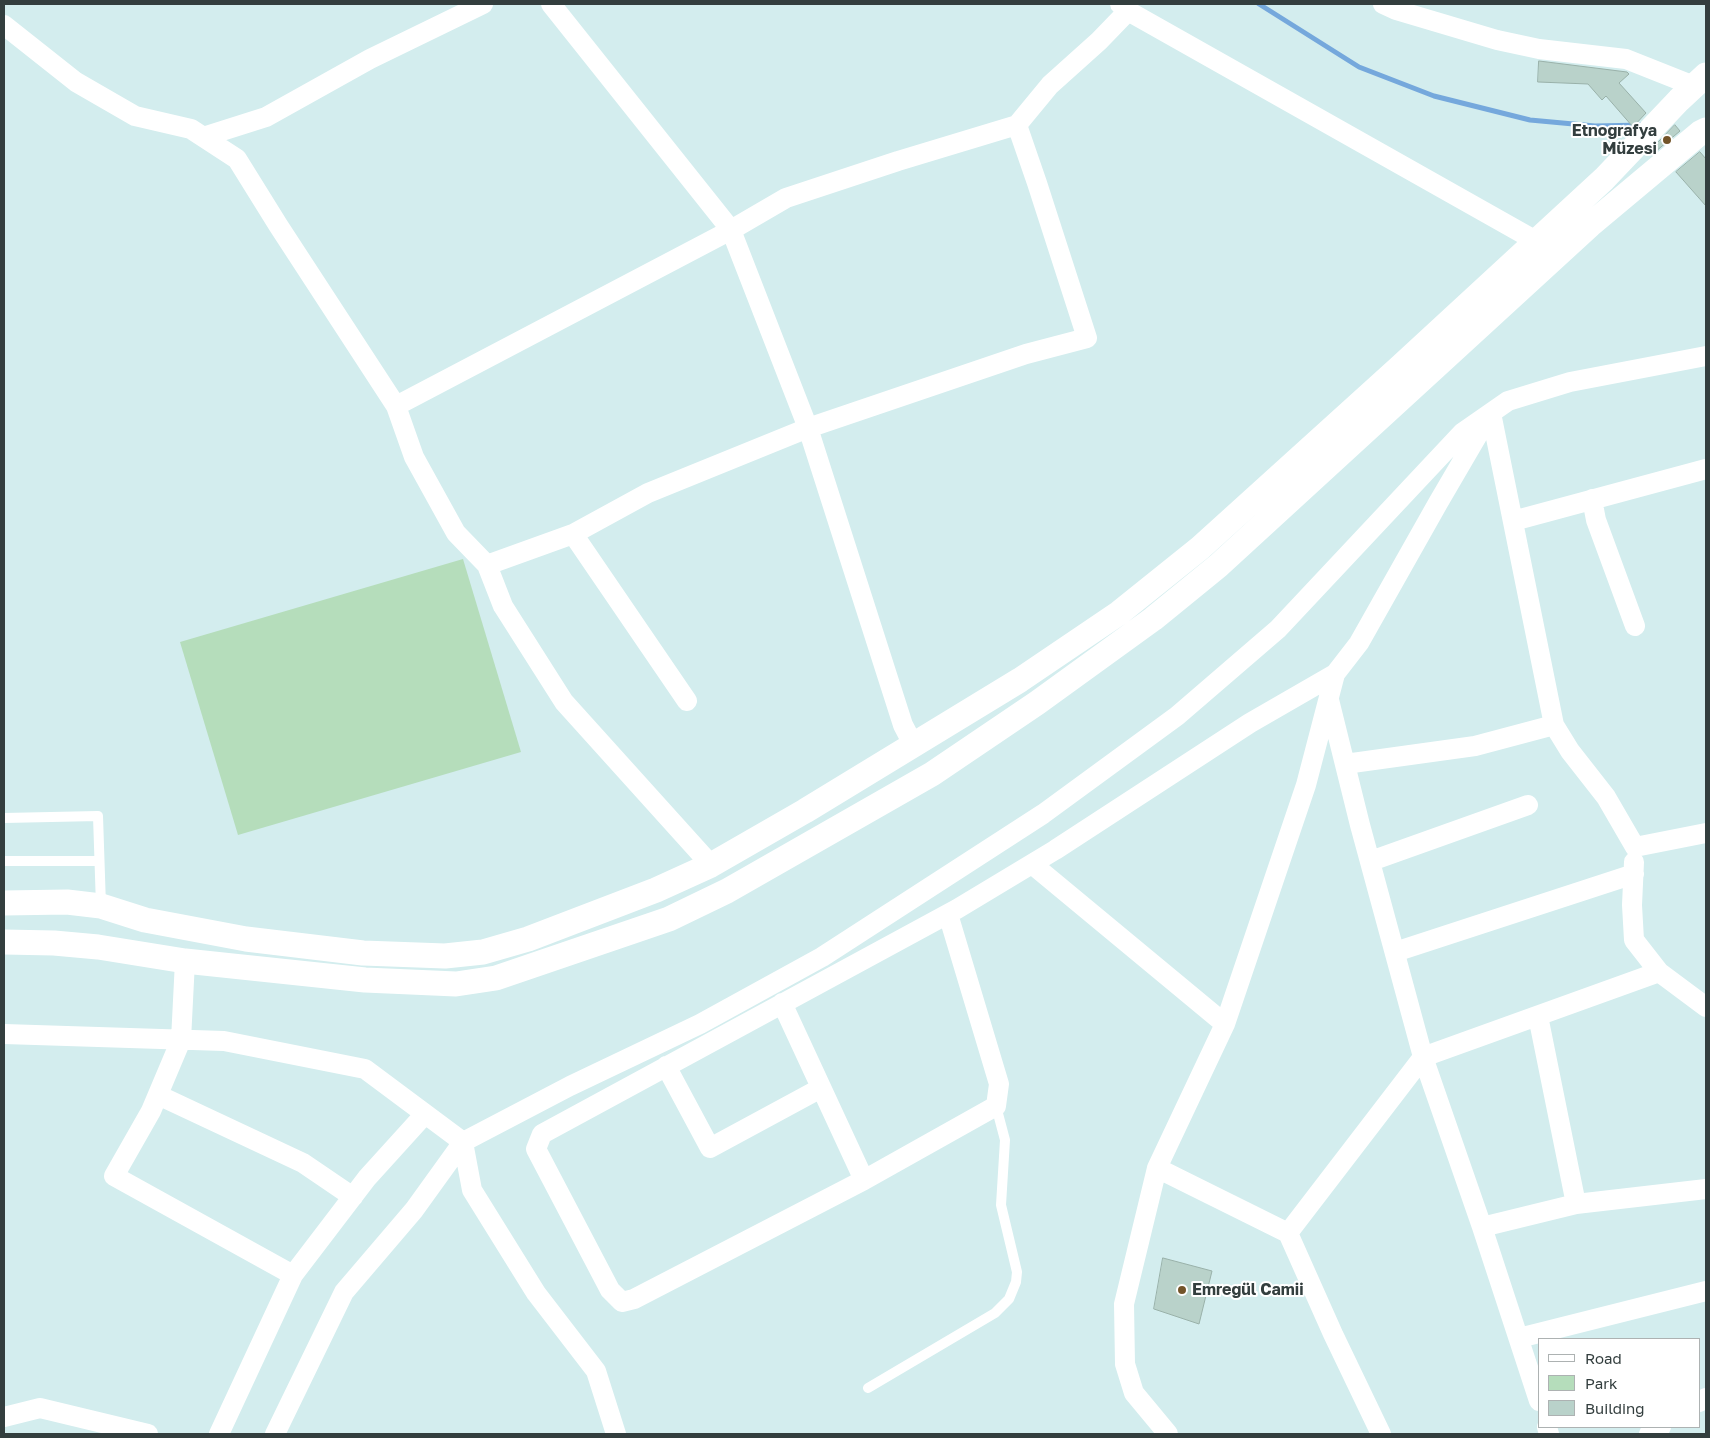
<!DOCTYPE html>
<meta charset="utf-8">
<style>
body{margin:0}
#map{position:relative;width:1710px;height:1438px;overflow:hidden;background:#d3edee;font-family:"Golos Text",sans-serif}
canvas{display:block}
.frame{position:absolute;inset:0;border:5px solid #333e3e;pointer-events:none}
.legend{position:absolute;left:1538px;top:1338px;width:162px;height:90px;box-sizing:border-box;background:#fff;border:1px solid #adb2b2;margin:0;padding:6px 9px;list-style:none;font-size:15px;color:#333e3e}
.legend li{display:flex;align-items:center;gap:10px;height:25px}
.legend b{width:25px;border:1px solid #adb2b2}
</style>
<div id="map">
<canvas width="1710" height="1438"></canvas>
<div class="frame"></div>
<ul class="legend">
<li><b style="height:6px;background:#fff"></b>Road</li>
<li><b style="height:14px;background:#b5ddbb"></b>Park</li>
<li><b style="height:14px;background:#b9d2ca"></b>Building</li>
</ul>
</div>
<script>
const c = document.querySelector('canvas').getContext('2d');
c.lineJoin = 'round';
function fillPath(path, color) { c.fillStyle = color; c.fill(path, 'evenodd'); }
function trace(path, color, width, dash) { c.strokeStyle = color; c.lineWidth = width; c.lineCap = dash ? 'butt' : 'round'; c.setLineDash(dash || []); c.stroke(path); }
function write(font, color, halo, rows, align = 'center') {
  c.font = font + ' "Golos Text",sans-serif'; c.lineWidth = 4; c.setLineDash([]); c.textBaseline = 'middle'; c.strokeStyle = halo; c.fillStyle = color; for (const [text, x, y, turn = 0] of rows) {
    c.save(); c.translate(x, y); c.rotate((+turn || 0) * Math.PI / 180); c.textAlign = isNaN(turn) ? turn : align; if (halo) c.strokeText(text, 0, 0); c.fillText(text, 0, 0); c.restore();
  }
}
const green = new Path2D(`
 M463 559 521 752 238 835 180 642Z`);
const stream = new Path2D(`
 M1259 4 1359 67 1434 96 1530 120 1595 126 1642 125`);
const building = new Path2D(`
 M1539 61 1627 72 1629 74 1619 83 1646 113 1633 127 1606 96 1602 100 1588 84 1538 82Z
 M1675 125 1680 131 1655 152 1652 149Z
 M1700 152 1706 159V206L1676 172Z
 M1163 1258 1212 1271 1199 1324 1154 1309Z`);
const service = new Path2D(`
 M4 818 98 816 101 906
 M4 861H98
 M868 1388 995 1313 1009 1299 1016 1282 1017 1272 1001 1205 1005 1140 996 1106`);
const minor = new Path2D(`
 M1383 4 1396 10 1497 40 1539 49 1626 59 1694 86
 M1128 11 1536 241
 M4 25 76 82 135 116 191 129 237 159 278 225 396 406 414 457 456 533 487 565 503 606 564 702 711 865
 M203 137 266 117 370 59 483 4
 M396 406 731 230 551 4
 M1491 413 1554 725
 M1592 499 1596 520 1635 626
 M1513 521 1706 469
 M573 534 687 701
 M487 565 573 534 648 493 808 428 1026 354 1087 338 1037 183 1017 125 1050 85 1099 41 1128 11 1120 4
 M1329 700 1360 825 1423 1057 1482 1227 1539 1401
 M914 746 903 725 808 428 731 230 786 198 898 161 1017 125
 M1345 764 1475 746 1554 725 1570 751 1606 797 1635 847 1706 833
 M1371 861 1528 805
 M1634 862 1632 905 1634 940 1659 972 1706 1007
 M1032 864 1225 1024
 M948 914 999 1084 996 1106 864 1180 634 1299 622 1302 610 1290 536 1149 542 1134 957 909 1055 850 1250 723 1335 674 1359 643 1438 503 1490 414
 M1395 952 1634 874
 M185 961 181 1040 151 1111 114 1176 293 1275
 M782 1003 864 1180
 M4 1034 224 1041 365 1069 463 1142 414 1210 344 1292 275 1434
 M666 1066 710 1148 821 1088
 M158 1095 303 1163 353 1197
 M1157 1168 1288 1233
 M1576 1204 1706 1189
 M1482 1227 1576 1204 1538 1016
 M1519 1338 1706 1291
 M1699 1402 1706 1398
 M4 1417 40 1408 148 1434
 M1547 1427 1549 1434
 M219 1434 293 1275 367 1178 425 1114
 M616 1434 596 1371 536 1293 472 1190 463 1142 570 1086 700 1024 822 957 1043 814 1177 716 1278 629 1462 433 1508 401 1570 382 1706 356
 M1168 1434 1134 1393 1125 1364 1124 1304 1157 1168 1225 1024 1306 785 1335 674
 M1381 1434 1333 1334 1288 1233 1423 1057 1659 972
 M1649 1434 1661 1427`);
const tertiary = new Path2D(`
 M4 903 67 902 101 906 145 920 246 939 363 953 445 956 483 952 528 939 656 890 711 865 805 811 1020 680 1119 613 1200 548 1400 367 1604 179 1679 100 1706 75
 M4 942 54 943 98 947 185 961 365 980 456 984 496 978 669 919 727 891 932 774 1037 703 1153 619 1218 566 1590 225 1700 133 1706 130`);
const markers = [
 [1667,140,5,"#735429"],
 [1182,1290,5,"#735429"]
];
const poiNames = [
 ["Etnografya",1657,131],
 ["Müzesi",1657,149],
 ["Emregül Camii",1192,1290,"left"]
];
fillPath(green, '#b5ddbb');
trace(stream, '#75a8dc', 5);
fillPath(building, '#b9d2ca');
trace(building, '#99b1a9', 1);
trace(service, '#fff', 10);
trace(minor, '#fff', 20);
trace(tertiary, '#fff', 25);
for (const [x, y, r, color] of markers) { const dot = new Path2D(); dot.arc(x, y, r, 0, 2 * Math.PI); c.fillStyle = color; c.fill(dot); trace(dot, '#fff', 2); }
write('bold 16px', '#333e3e', '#fff', poiNames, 'right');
</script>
